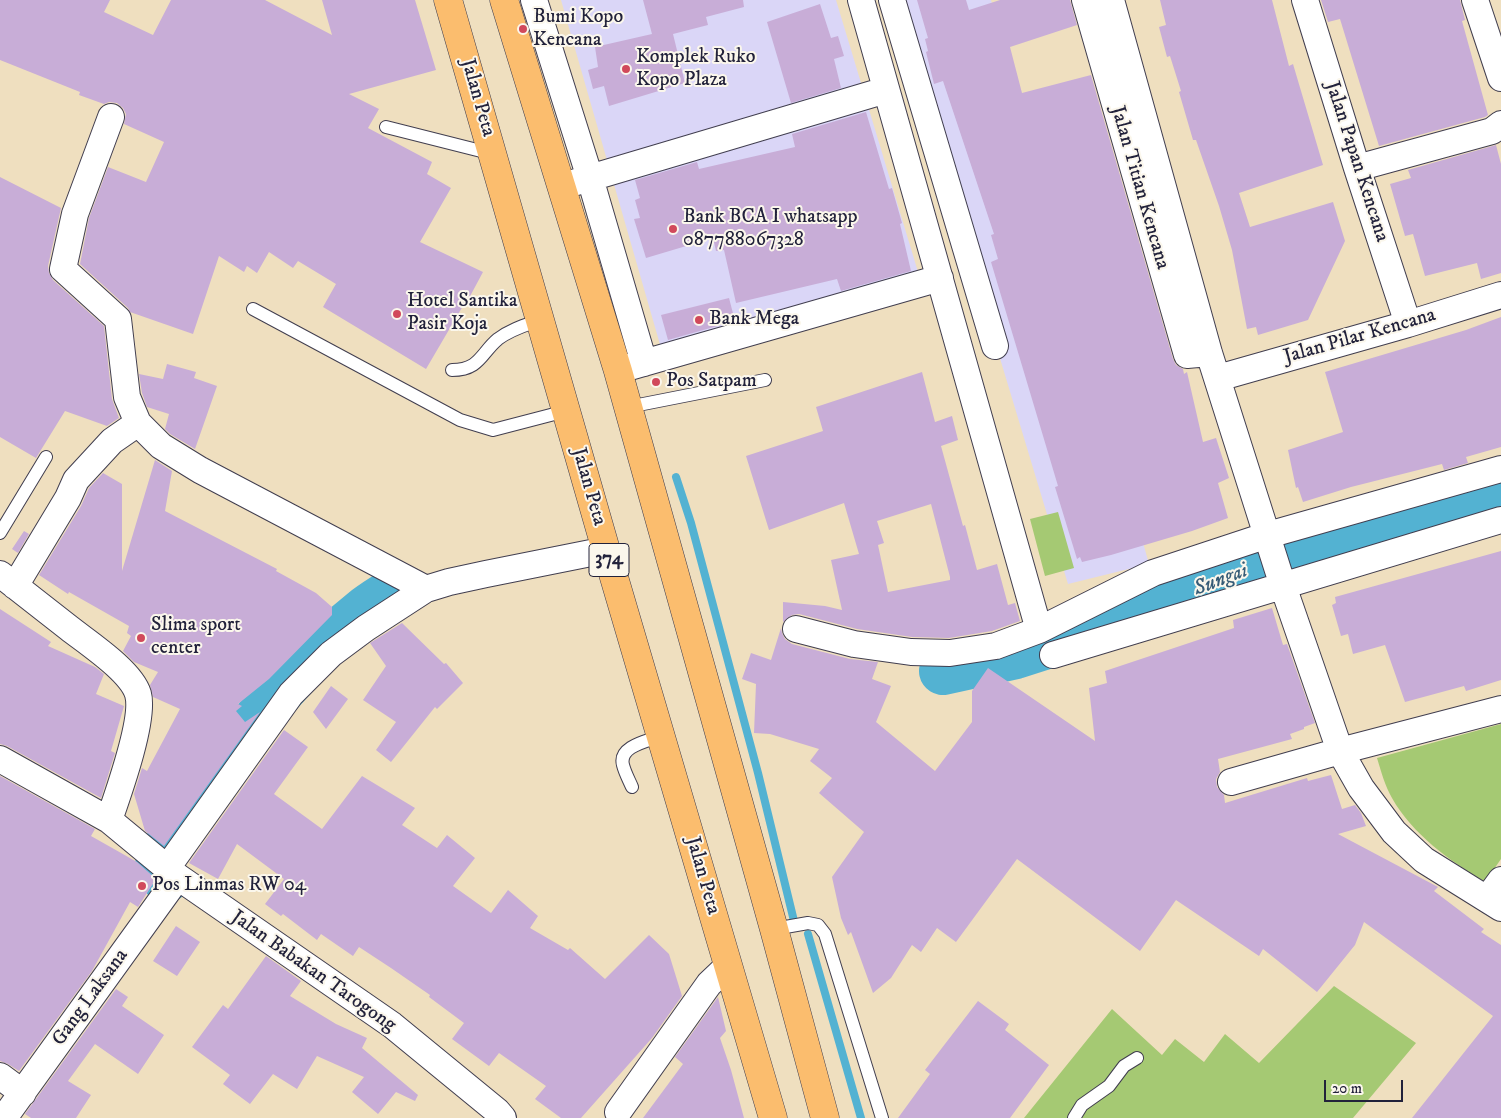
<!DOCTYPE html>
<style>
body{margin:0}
#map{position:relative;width:1501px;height:1118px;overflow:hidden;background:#efdfbf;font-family:"IM FELL DW Pica",serif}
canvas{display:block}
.scale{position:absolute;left:1324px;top:1080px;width:79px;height:22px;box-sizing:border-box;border:2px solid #22223b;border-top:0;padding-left:6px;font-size:15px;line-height:18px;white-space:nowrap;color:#22223b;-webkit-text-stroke:4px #fbf7ec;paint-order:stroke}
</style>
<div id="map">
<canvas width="1501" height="1118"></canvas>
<div class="scale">20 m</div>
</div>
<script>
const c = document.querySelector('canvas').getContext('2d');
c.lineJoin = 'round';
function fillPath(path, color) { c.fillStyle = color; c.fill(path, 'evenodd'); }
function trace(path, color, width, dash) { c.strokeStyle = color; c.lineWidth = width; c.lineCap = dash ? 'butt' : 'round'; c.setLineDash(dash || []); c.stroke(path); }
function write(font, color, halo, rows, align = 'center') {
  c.font = font + ' "IM FELL DW Pica",serif'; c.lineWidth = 4; c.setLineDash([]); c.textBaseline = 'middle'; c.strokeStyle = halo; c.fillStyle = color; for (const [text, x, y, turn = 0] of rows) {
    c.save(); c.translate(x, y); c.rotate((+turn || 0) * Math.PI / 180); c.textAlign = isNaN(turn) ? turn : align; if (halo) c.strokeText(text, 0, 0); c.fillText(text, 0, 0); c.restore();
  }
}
const built = new Path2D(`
 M561 0H836L918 272 663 355Z
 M892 0H991L1149 564 1068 584Z`);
const green = new Path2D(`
 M1058 512 1074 568 1045 576 1030 519Z
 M1501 724V859L1485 882C1450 861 1412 834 1392 798 1385 786 1381 771 1377 758Z
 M1334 986 1416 1043 1353 1118H1024L1112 1009 1162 1055 1175 1039 1204 1062 1225 1034 1259 1063Z`);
const stream = new Path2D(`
 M676 477 691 523 758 773 794 921
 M808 934 861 1118`);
const river = new Path2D(`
 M943 671 1016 655 1094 630 1321 542 1501 494
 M166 879 159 865C173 831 194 804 215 774 258 714 305 658 363 612 374 603 387 596 398 588`);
const building = new Path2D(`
 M0 0H110L104 12 153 35 171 0H265L332 35 322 0H415L436 70 349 94 379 109 368 128 432 162 427 174 451 188 420 242 483 272 468 300 467 299 426 369 323 307 336 284 298 261 293 268 269 252 257 273 247 266 244 272 219 256 193 334 130 312 128 308 80 264 89 218 108 167 146 182 164 142 124 124 126 114 123 108 117 103 109 102 104 104 79 95 80 92 0 60Z
 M643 0H743L744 7 706 17 708 25 673 34 685 83 609 106 604 86 593 89 588 70 598 67 595 47 652 34Z
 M917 0H966L969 10 1000 0H1070L1077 25 1010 47 1022 93 1091 75 1173 359 1176 365 1183 369 1184 374 1187 372 1203 442 1216 438 1229 478 1218 483 1228 518 1192 531 1111 555 1082 562 1080 557 1077 559 1055 487 1058 486 991 262 998 259 991 235 994 234 943 81 934 84 926 52 928 51 925 39 928 38Z
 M1160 0H1272L1289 66 1293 64 1323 165 1239 193 1250 227 1333 202 1345 241 1308 320 1258 335 1256 327 1247 329 1232 250 1219 206 1196 140H1193L1179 92 1181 91 1170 56 1167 57 1159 27 1166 25Z
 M1321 0H1460L1465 20 1462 21 1488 115 1485 117 1379 146 1340 19 1328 22Z
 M820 4 831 38 838 36 844 56 834 59 841 88 791 103 767 22Z
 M866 112 889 189 892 188 902 223 900 224 911 271 841 291 837 279 736 303 724 250 716 251 713 238 646 258 634 219 640 218 635 200 640 198 635 180 697 162 699 169 795 147 792 134Z
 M1496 145 1501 164V273L1481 279 1477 263 1425 276 1413 234 1405 236 1390 184 1411 178 1408 170Z
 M0 177 61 208 48 266 49 273 53 280 104 326 112 399 119 418 107 426 65 411 36 458 0 437Z
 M729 298 735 321 668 340 661 315Z
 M1501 317V447L1466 457 1468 463 1444 470 1442 464 1351 487 1303 502 1298 487 1296 488 1288 450 1343 432 1325 372 1466 330Z
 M167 364 196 372 194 378 217 386 195 449 170 434 165 429 169 414 147 407 142 393 139 374 163 379Z
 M922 372 935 422 952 416 958 440 941 446 963 526 965 525 977 570 997 564 1008 605 1015 603 1020 621 992 631 949 638 912 637 857 629 799 614 792 615 783 622V602L825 606 842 610 831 560 859 554 844 503 769 530 746 456 823 431 816 407ZM931 504 950 577V580L888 592 878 545 884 543 877 521Z
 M155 460 172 471 165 511 277 569 276 571 316 593 332 607V615L269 679 238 704 242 706 236 711 245 722 260 712 164 846 145 831 134 794 142 768 147 771 180 709 153 697 150 685 158 672 134 662 123 651 131 636 127 633 129 626 69 592 68 594 39 575 81 506 89 488 103 473 122 484V571Z
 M24 531 29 534 18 553 12 549Z
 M1501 551V680L1466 691 1464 686 1405 702 1385 645 1353 654 1348 634 1341 636 1332 605 1336 603 1335 597Z
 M1272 608 1283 645 1287 644 1315 723 1304 727V729L1290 734 1292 739 1218 759 1220 772 1216 779 1217 787 1224 795 1225 803 1307 778 1308 781 1331 775 1342 809 1355 805 1361 813 1366 826 1338 834 1438 887 1434 891 1484 929 1481 932 1501 945V1118H1412L1493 1016 1364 922 1355 945 1317 992 1263 949 1259 956 1176 900 1140 951 1017 859 956 942 937 928 921 952 912 945 891 978 873 993 851 932 848 935 841 918 832 877 864 832 819 793 832 778 810 761 819 749 770 734 754 733 756 684 742 679 751 653 771 660 781 628 782 633 785 639 792 644 850 659 878 662 872 679 891 686 876 722 935 771 972 722V691L988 668 1095 741 1089 688 1107 683 1105 671 1234 628 1233 620Z
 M0 609 51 642 48 646 95 667 104 674 96 694 124 706 111 751 115 753 101 798 7 746 0 744Z
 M402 623 444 664 446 663 463 683 437 709 435 707 391 762 376 750 396 722 363 700 386 666 370 643Z
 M331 686 348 699 326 729 313 712Z
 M284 730 308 747 274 794 322 829 362 776 415 808 402 825 437 848 447 835 475 858 453 886 491 913 508 890 538 916 530 928 568 950 570 948 605 979 649 935 669 954 682 996 652 1038 581 1118H561L535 1099 546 1086 499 1053 489 1066 452 1039 464 1023 429 997 430 995 391 968 359 947 353 956 321 934 317 940 283 914 281 916 265 904 284 879 237 844 218 879 189 863Z
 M0 776 95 829 91 836 137 862 156 879 138 907 130 902 92 971 19 1071 8 1064 0 1061Z
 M176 926 200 942 177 976 153 961Z
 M266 956 301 981 290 996 336 1024 367 1038 362 1048 418 1095 415 1101 396 1092 378 1114 352 1092 364 1077 317 1056 297 1089 273 1074 250 1104 223 1084 230 1075 192 1047 223 1005 228 1009Z
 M116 989 128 997 122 1006 164 1035 138 1074 95 1044 68 1081 91 1095 76 1118H31L25 1114Z
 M718 997 726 1031 720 1038 731 1070 744 1118H643L683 1064 675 1057Z
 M978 1001 1009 1024 1005 1030 1049 1065 1010 1118H898L930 1074 925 1070Z`);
const service = new Path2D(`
 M386 127 493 154
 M253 309 460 420 493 430 566 411
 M452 370C480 370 481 353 498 339 511 329 526 325 540 320
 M628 407 765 380
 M0 533 46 457
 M632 787C629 780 625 773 623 765 618 746 648 741 661 736
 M774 929 808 923 818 925 825 934 882 1118
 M1074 1118 1082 1105 1109 1086 1124 1066 1137 1058`);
const minor = new Path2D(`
 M534 0 590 178 644 363
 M861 0 1039 630
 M892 0 995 346
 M1085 0 1187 355 1209 353
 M1111 0 1209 353 1283 586 1340 751 1361 788 1394 832 1424 860 1501 908
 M1305 0 1357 168 1408 324
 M1475 0 1501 78
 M111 117 75 214 63 269 118 319 127 397 138 423 161 446 200 470 426 589
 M1357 168 1492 131 1501 124
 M573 183 886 90
 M626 368 940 278
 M1218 378 1408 324 1501 295
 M0 574C23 592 46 610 69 628 88 643 131 671 138 694 145 719 118 794 109 820L178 877 392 1025 497 1111 503 1118
 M15 586 68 498 76 480 112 441 138 423
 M796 629 854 644 911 652 950 653 996 646 1039 630 1153 573 1268 535 1501 469
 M1053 655 1501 520
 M0 759 109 820
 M1231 782 1340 751 1501 709
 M167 868 291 694 331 654 366 628 426 589 449 582 486 574 606 550
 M1487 899 1501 880
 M0 1076 23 1093
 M618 1112 709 984 728 966
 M4 1118 178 877`);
const primary = new Path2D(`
 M448 0 606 550 773 1118
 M504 0 618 371 774 929 825 1118`);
const markers = [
 [523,29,5,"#d1495b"],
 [626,69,5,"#d1495b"],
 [673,229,5,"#d1495b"],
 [397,314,5,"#d1495b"],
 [699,320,5,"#d1495b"],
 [656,382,5,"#d1495b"],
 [141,638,5,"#d1495b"],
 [142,886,5,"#d1495b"]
];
const shields = [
 [609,560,40]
];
const shieldNames = [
 ["374",609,560]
];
const poiNames = [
 ["Bumi Kopo",533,18],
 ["Kencana",533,41],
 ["Komplek Ruko",636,58],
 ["Kopo Plaza",636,81],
 ["Bank BCA I whatsapp",683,218],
 ["087788067328",683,241],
 ["Hotel Santika",407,302],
 ["Pasir Koja",407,325],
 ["Bank Mega",709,320],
 ["Pos Satpam",666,382],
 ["Slima sport",151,626],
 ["center",151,649],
 ["Pos Linmas RW 04",152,886]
];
const streetNames = [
 ["Jalan Peta",477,98,74],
 ["Jalan Papan Kencana",1356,162,72],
 ["Jalan Titian Kencana",1139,188,74],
 ["Jalan Pilar Kencana",1360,337,-16],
 ["Jalan Peta",588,487,74],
 ["Jalan Peta",702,876,74],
 ["Jalan Babakan Tarogong",313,972,35],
 ["Gang Laksana",91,998,-54]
];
const waterNames = [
 ["Sungai",1221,581,-21]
];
fillPath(built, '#dad6f7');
fillPath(green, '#a5c973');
trace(stream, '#53b2d2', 8);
trace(river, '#53b2d2', 48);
fillPath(building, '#c8add7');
trace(service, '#413e4f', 14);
trace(minor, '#413e4f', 28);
trace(primary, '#413e4f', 29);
trace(service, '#fff', 12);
trace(minor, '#fff', 26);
trace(primary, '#fbbd6e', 28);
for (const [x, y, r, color] of markers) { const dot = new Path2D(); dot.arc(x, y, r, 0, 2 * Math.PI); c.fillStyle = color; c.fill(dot); trace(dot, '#fbf7ec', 2); }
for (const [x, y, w] of shields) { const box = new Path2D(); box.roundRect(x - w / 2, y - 16.5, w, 33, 4); c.fillStyle = '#fbf7ec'; c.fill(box); trace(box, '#22223b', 1); }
write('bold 19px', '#22223b', null, shieldNames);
write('20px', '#22223b', '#fbf7ec', poiNames, 'left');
write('20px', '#22223b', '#fbf7ec', streetNames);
write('italic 21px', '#365c77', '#fbf7ec', waterNames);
</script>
